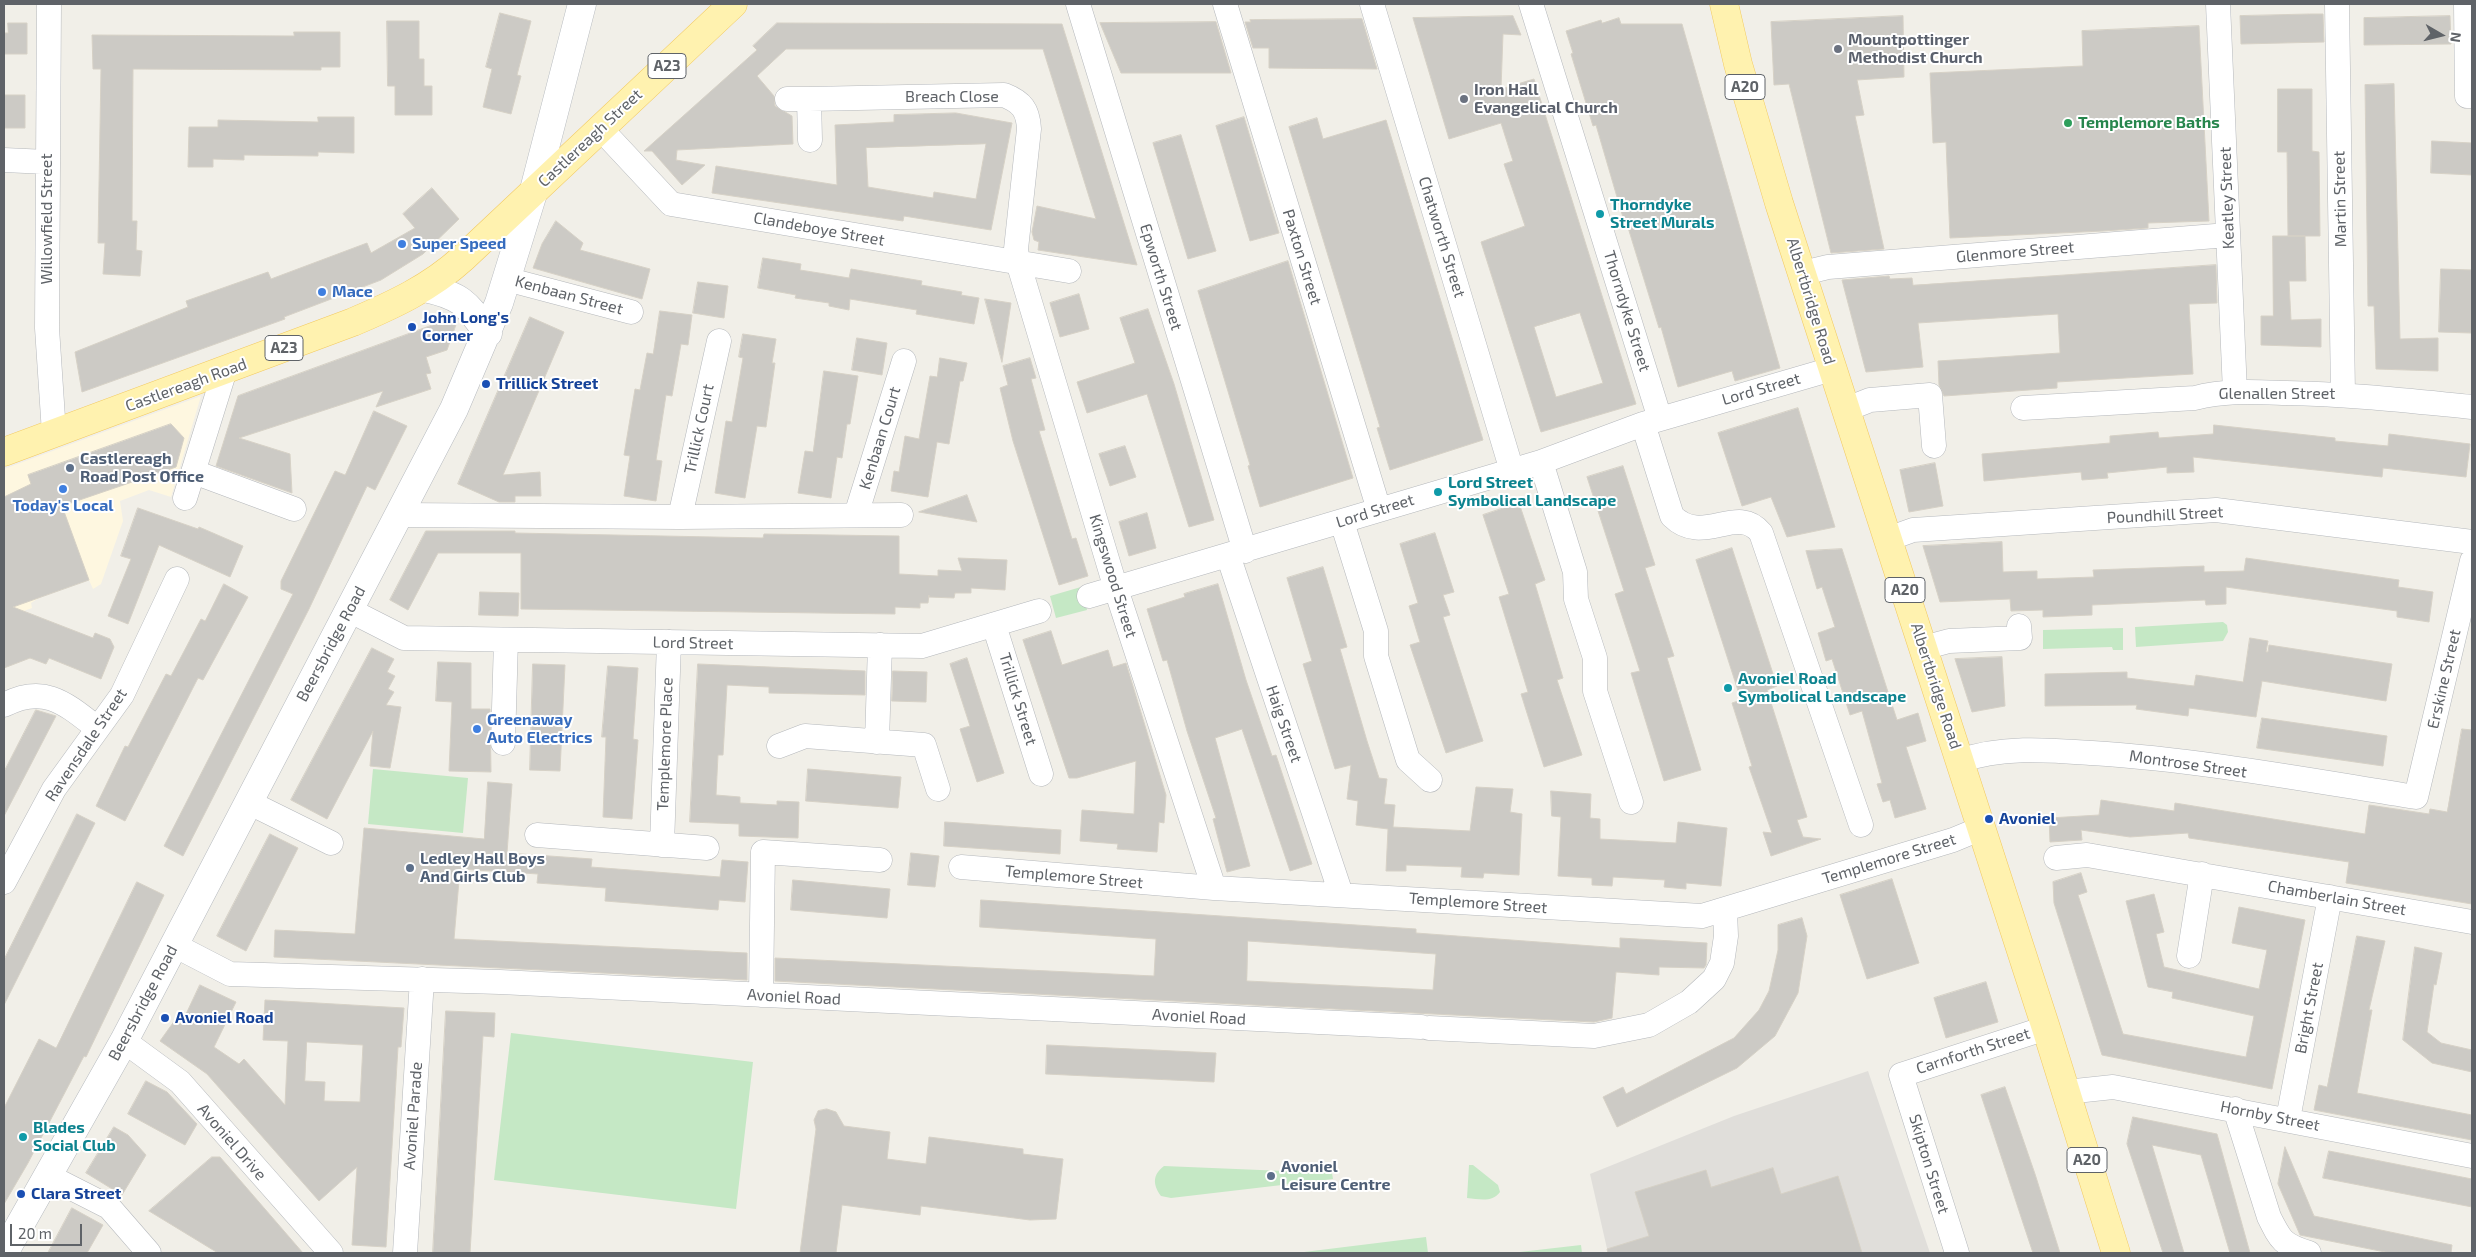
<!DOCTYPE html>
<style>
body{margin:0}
#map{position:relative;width:2476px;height:1257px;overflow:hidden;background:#f1efe8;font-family:"Exo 2",sans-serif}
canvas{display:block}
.frame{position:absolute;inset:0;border:5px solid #5f6368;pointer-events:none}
.north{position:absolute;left:2416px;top:10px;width:50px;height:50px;-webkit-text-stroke:4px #fff;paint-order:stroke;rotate:98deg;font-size:14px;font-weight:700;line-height:20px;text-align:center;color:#5f6368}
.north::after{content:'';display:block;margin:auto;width:18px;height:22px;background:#5f6368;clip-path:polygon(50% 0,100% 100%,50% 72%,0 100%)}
.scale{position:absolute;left:10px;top:1224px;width:72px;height:22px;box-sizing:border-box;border:2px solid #5f6368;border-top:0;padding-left:6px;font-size:15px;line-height:18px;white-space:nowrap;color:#5f6368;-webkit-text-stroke:4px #fff;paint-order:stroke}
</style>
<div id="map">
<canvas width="2476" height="1257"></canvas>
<div class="frame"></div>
<div class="north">N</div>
<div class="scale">20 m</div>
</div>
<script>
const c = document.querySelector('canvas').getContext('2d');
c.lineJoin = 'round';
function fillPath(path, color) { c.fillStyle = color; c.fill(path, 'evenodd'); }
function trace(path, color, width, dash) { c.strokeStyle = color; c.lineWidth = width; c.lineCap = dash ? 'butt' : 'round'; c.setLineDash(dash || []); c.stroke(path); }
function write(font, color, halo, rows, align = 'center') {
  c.font = font + ' "Exo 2",sans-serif'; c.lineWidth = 4; c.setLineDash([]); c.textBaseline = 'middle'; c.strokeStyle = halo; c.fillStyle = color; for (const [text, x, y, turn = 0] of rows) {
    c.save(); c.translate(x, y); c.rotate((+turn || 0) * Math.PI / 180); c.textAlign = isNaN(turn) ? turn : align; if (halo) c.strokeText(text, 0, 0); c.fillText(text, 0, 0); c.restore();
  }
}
const commercial = new Path2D(`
 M201 396 171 497 149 490 120 501 123 521 101 584 93 589 89 580 42 596 31 603 32 608 4 618V469Z`);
const industrial = new Path2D(`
 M1868 1071 1930 1253H1608L1590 1174 1734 1116Z`);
const green = new Path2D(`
 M1081 587 1087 610 1056 618 1050 596Z
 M2223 622 2227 625 2228 632 2223 641 2136 647 2135 627Z
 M2123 628V650H2113L2112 647 2043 649V630Z
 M373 769 468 778 463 833 368 824Z
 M511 1033 753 1062 736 1209 494 1180Z
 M1469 1165H1473L1498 1185 1500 1192C1492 1203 1479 1199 1467 1198Z
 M1164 1166 1332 1173 1333 1179 1171 1198 1161 1196C1153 1185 1152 1175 1164 1166Z
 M1426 1237 1428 1253H1296Z
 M1581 1245 1582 1253H1511Z`);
const building = new Path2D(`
 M500 13 531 21 517 75 521 76 511 114 483 107 492 69 486 67Z
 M2310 14H2323L2324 42 2241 44 2240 16Z
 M1513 16 1521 35 1503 34 1501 89 1534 79 1636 404 1541 432 1481 242 1525 226 1504 164 1513 161 1501 123 1449 139 1413 18ZM1580 313 1603 383 1556 397 1534 327Z
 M1903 16 1904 77 1857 80 1864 115 1855 116 1884 249 1831 253 1789 84 1774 85 1771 22Z
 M2450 16 2451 44 2364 45V18Z
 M1619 18 1621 24H1682L1780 368 1735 381 1732 371 1678 387 1661 327 1659 328 1626 221H1624L1596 125 1593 126 1571 54 1573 53 1566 31 1601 20 1602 23Z
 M1362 19 1377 69 1269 68V48H1253L1245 22H1251L1250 20Z
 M387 21H419V59H424V86H432V115H395V86H388Z
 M1216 22 1231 73H1121L1100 23Z
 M8 23H27V54H4V33H8Z
 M777 23 1062 24 1137 265 1038 250 1039 242 1034 240 1032 232 1037 206 1096 219 1043 49H786L757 76 774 96 775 106 792 116 793 144 677 150 676 160 705 165 682 185 652 151H644L757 50 753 46Z
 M2199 26 2209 221 2148 223V228L2103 231 1950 238 1946 142 1933 143 1930 73 2083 66 2082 31Z
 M294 32H340V67H321V70L133 69 132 221H137L136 250 142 251 140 276 103 274 105 243H98L101 69H93L92 35 294 36Z
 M2394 84 2400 339 2438 338V371L2376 369 2374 306H2368L2365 85Z
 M2278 89H2312V151L2319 152 2320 236H2288L2287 152H2278Z
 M4 95H25V128H4Z
 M956 113 1012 123 991 230 904 216 903 221 712 193 716 166 837 185 835 125 894 122V115ZM986 144 976 199 934 192 933 198 868 187 866 148Z
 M318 117H354V153L318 152V156L244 155V160L213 159V167H188L189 127H218V120L318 122Z
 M1244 117 1279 233 1250 241 1216 126Z
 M1317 118 1323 139 1386 120 1483 440 1390 470 1377 428 1380 427 1289 127Z
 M1181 135 1216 251 1188 259 1153 143Z
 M2432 141 2472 143V175L2431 173Z
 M432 188 459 219 423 254 381 280 284 317 285 319 82 392 75 352 188 307 186 301 268 272 271 279 367 243 371 253 415 228 403 214Z
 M556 221 583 243 580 250 650 269 642 299 533 268 542 244Z
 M2273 236H2305L2306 281H2289L2291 320 2321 319V347L2261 345V316H2273Z
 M763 258 801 264 800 270 819 273 849 278 851 269 922 281 921 285 962 292 961 295 979 298 974 324 916 314 917 310 850 299 849 310 829 306V303L795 298 796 295 758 288Z
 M1288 261 1353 478 1260 507 1248 466 1250 465 1198 291Z
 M2216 265 2217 303 2189 304 2193 374 2057 382V388L1944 396 1939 385 1938 361 2060 353 2058 314 1918 323 1923 367 1866 372 1842 280 1889 276 1890 279 1912 278 1913 285Z
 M2441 269 2472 270 2471 333 2439 332Z
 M698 282 728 286 724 318 693 313Z
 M1079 294 1089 329 1060 337 1050 303Z
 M985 299 1011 303 1002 362Z
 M1148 309 1174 384 1214 520 1189 527 1147 394 1087 413 1077 382 1135 363 1120 318Z
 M660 311 692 315 688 345 681 344 672 396 666 395 656 460 662 461 656 501 624 496 630 456 624 455 635 389 640 390 647 353 653 354Z
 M455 317 458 319 447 350 426 357 431 373 426 374 431 389 376 407 383 391 239 438 290 454 292 493 216 466 238 396Z
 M530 317 564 332 503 475 540 472 541 496H515V502H499L458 484Z
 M743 334 776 339 772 363H775L766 427 757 426 745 498 715 493 726 421 732 422 743 358 739 357Z
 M857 338 887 343 882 375 852 370Z
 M940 358 967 363 963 381H960L949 444 937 442 928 497 891 491 894 471 899 472 905 436 919 439 930 376 937 377Z
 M1030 358 1036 378 1031 379 1045 430 1039 431 1072 539 1076 538 1088 576 1059 585 1013 441 1000 388 1008 385 1003 366Z
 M824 371 858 376 850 424H847L842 458 837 457 831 498 798 493 805 451 813 452Z
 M1798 408 1835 527 1787 537 1771 497 1742 506 1718 433Z
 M374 411 407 426 375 490 367 486 309 609 183 856 164 846 293 594 281 589V581L335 471 345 475Z
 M171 424 184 438 176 467 62 506 89 580 13 607 93 638 95 633 110 639 114 647 101 679 49 658 46 664 30 658 4 668V497L31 484 28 475Z
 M2214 425 2335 438V441L2388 446 2389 434 2470 444 2466 477 2383 468 2382 477 2193 457 2194 472 2167 473V467L2107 473 2108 478 2082 480 2081 472 1984 481 1982 454 2110 443V436L2158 432 2159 438 2213 434Z
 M1125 446 1136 477 1110 486 1099 454Z
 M1935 463 1943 506 1909 512 1900 470Z
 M1623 466 1655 565 1645 568 1674 656 1667 658 1701 770 1664 781 1631 673 1640 671 1615 594 1624 591 1587 477Z
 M967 495 977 522 919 512Z
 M1519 503 1545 580 1535 584 1563 678 1557 680 1582 755 1544 767 1521 694 1528 692 1499 597 1509 594 1483 515Z
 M138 508 198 529 199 527 243 546 230 577 159 545 128 624 108 616 131 559 121 556Z
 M1147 513 1156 548 1129 556 1119 522Z
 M426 531H515V533L763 538 764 534 899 536V574L938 576V570L962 571 958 558 1007 560 1005 590 971 588V593H955L954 598 929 597V595L928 603H920V608L895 607V614L521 609V553H438L408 610 390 600Z
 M1435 533 1454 592 1443 595 1450 615 1443 617 1483 741 1446 753 1410 645 1420 642 1409 606 1418 603 1400 544Z
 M2002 542 2003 572 2037 571V579L2094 577 2093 570 2204 566V572L2244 571 2246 558 2399 580 2398 587 2433 592 2429 622 2397 617V611L2226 587V604L2206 605 2205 600 2092 605V615L2043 617V610L2011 611 2010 599 1940 602 1923 546Z
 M1732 548 1777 686 1767 690 1807 817 1797 820 1803 837 1821 839 1771 856 1763 832 1772 833 1749 767 1752 766 1732 703 1741 700 1696 560Z
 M1842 549 1897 720 1918 713 1926 741 1906 747 1926 809 1895 818 1890 800 1883 802 1877 784 1882 783 1862 711 1850 715 1832 659 1826 661 1818 633 1835 627 1822 587 1817 589 1806 551Z
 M1323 567 1347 647 1340 649 1367 741 1379 778 1387 779 1384 804 1395 805 1393 827 1470 831 1476 787 1513 789 1510 812 1522 814 1519 875 1484 873 1483 878 1461 877 1462 867 1406 865V871H1386L1388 829 1356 825 1358 801 1347 799 1351 765 1335 769 1303 664 1312 661 1287 578Z
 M224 584 248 597 203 680 198 678 125 821 96 806 125 746 128 747 166 674 171 676 201 619 205 621Z
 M1218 584 1246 680 1272 756 1276 755 1312 864 1290 871 1242 729 1215 738 1250 866 1227 872 1213 819 1216 818 1187 731 1167 660 1163 661 1147 609 1185 597 1184 594Z
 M480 592 519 593 518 616 479 615Z
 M1051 631 1062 665 1108 650 1113 667 1126 663 1166 795 1164 823 1159 822 1157 852 1117 849 1118 844 1080 841 1082 810 1134 814 1136 761 1077 778H1069L1023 640Z
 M2250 638 2268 641 2266 652H2268L2269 645 2392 664 2386 701 2262 681 2256 717 2189 708 2188 716 2136 709 2137 705 2045 706V674L2127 672V678L2194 686 2196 675 2243 682Z
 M372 648 394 659 387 672 395 676 388 689 394 692 386 705 401 707 390 768 370 766 373 731 327 819 291 800Z
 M2002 657 2005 706 1972 712 1955 659Z
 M967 658 1004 773 977 782 960 729 970 726 950 664Z
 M438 662 471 663V709H490L491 772 449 771 452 702 436 701Z
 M533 664 565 665 560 771 530 770Z
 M698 664 865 671V695L769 693V687L727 685 723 755H718L716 795 740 797V803L777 805V801L799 802 798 838 739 836V824L690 822Z
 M608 666 638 668 633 739 638 740 632 819 603 817 606 737H602Z
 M893 671 927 672 926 702 892 701Z
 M36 710 56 716 4 816V772Z
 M2262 718 2387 736 2383 766 2257 748Z
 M2462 729 2472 730V904L2346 883 2349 862 2189 838 2188 833 2130 837 2081 830 2082 840 2050 842 2049 818 2099 815 2101 800 2174 811 2175 803 2365 834 2369 805 2429 814 2430 809 2447 812Z
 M808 769 901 777 898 808 806 801Z
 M488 782 512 784 507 853 592 859 591 867 720 877 722 860 748 862 745 902 719 900 718 910 605 901 606 888 537 883 538 874 460 869 454 939 747 953V980L274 957 275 930 355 934 364 828 484 839Z
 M1551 791 1591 794 1590 818 1600 819V839L1676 843 1678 822 1727 828 1721 886 1686 883V889L1664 887 1665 880 1613 877 1612 886 1592 885V878L1558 876 1561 817 1552 816Z
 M77 814 95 823 4 1005V960Z
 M945 822 1061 830 1060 854 944 846Z
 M270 834 298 848 246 951 217 936Z
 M911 853 939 856 935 887 908 885Z
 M2081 873 2087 892 2078 895 2123 1034 2246 1057 2254 1016 2172 998 2173 992 2148 987 2126 901 2154 894 2164 932 2156 934 2164 967 2259 989 2267 950 2232 943 2239 907 2305 920 2272 1089 2102 1055 2054 903 2053 882Z
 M1892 879 1919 963 1867 979 1840 895Z
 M793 880 890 889 887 918 791 910Z
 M137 882 164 895 86 1057 84 1056 28 1163 4 1204V1108L39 1039 56 1048Z
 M981 900 1416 929V933L1620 948V938L1707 943 1706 965 1704 968 1659 967V975L1616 972 1612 1018 1594 1022 775 981V958L1154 976 1156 939 980 927ZM1248 941 1436 954 1433 990 1247 981Z
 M1802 918 1807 936 1798 993 1775 1036 1737 1068 1617 1127 1603 1097 1623 1087 1626 1094 1734 1038 1759 1010 1769 991 1778 950V925Z
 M2357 936 2385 941 2369 1010H2372L2357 1093 2472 1115V1140L2314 1110 2319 1085 2327 1087Z
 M2415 947 2442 953 2436 985 2434 984 2427 1032 2441 1043 2472 1050V1072L2432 1063 2403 1040Z
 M1986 982 1998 1022 1946 1038 1934 998Z
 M200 985 236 1002 214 1047 239 1064 244 1059 285 1105 288 1041 263 1040 265 1000 404 1008 401 1047H398L386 1247 352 1245 357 1167 319 1201 207 1074 160 1041 175 1020 181 1024ZM307 1042 363 1045 360 1102 324 1101 325 1082 305 1081Z
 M446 1011 495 1013 494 1037 483 1036 470 1253H433Z
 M1047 1045 1216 1053 1214 1082 1046 1074Z
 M146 1081 167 1092 197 1124 185 1145 128 1114Z
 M2005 1087 2035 1174 2060 1253H2033L2024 1226 1981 1095Z
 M827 1109 836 1112 844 1126 890 1132 887 1159 926 1164 929 1137 1023 1149V1154L1063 1159 1056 1219 1030 1220 921 1206 920 1215 842 1205 836 1253H800L816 1129 814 1120 818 1111Z
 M2133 1117 2217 1134 2250 1253H2230L2201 1155 2152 1145 2184 1253H2163L2127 1144Z
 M114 1127 128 1135 146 1155 122 1195 86 1173Z
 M2285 1147 2314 1216 2452 1245 2451 1253H2390L2300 1235 2278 1184Z
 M2329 1151 2472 1179V1207L2323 1178Z
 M212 1157H220L303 1253H218L149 1211Z
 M1773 1168 1781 1194 1838 1176 1862 1253H1608L1607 1249 1649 1236 1635 1192 1706 1170 1711 1187Z
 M72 1208 103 1225 87 1253H48Z`);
const minor = new Path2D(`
 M49 4 47 328 54 433
 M1078 4 1245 551
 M1225 4 1379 510
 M1372 4 1512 471
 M1531 4 1660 419
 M2218 4 2235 392
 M2337 4 2343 394
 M2466 4 2467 96H2472
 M787 99H809
 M600 128 671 204 1069 271
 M810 140 809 99 1004 95C1022 102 1028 110 1029 129L1016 249 1018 262 1116 589 1214 888
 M4 160 47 162
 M1803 273 1828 267 2228 235
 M506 279 631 312
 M2023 408 2195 398C2225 390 2255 392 2286 393 2348 394 2410 401 2472 407
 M1847 409 1870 400 1930 395 1934 446
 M1643 424 1672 516C1703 547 1737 503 1761 533L1861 825
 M1541 462 1575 572 1576 599 1595 658V691L1631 802
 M194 472 294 509
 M185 498 225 370
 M400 515 680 517 901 515
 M856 515 904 361
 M680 517 719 341
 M1342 522 1376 631V656L1408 760 1430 780
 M1888 539 1913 530 2216 510 2472 542
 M1228 555 1341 894
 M1089 596 1541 462 1643 424 1832 369
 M349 610 404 638 922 646 1039 611
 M994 625 1041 774
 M1923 648 1949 641 2020 638 2019 626
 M4 705C44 684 65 703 97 728
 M877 742 880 645
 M503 743 506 640
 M779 746 805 736 924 745 938 789
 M1960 761C2001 746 2049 750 2092 753 2201 760 2308 780 2416 797L2472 561
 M248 802 331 843
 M537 835 707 848
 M662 845 669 642
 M2056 858 2087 855 2472 922
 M961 867 1214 888 1702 916 1953 840 1982 828
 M4 882 54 789 122 695 177 579
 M174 945 230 974 500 982 1421 1027
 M2189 956 2202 874
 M761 995 763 852 880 860
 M1429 1028 1594 1036 1649 1025 1689 1002 1714 979 1722 963 1726 936 1725 911
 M124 1041 180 1082 331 1253
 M2066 1092 2113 1087 2472 1156
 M2235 1109 2269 1217C2281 1241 2283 1245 2309 1253
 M2288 1119 2330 897
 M48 1176 109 1207 149 1253
 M405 1253 422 979
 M1957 1253 1901 1075 2046 1028`);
const secondary = new Path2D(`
 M425 288C462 296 466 303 488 333
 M4 1253 124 1041 454 409 499 303 534 190 582 4`);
const primary = new Path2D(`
 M1724 4 1738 64 1779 203 2046 1028 2116 1253
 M4 452 353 322C393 305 430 288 463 258L733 4`);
const markers = [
 [1838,49,5,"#6b7280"],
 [1464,99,5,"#6b7280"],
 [2068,123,5,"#2e9e5b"],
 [1600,214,5,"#0f9aa8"],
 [402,244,5,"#3f7fe0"],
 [322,292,5,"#3f7fe0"],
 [412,327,5,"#1a4fb4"],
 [486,384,5,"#1a4fb4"],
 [70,468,5,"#5c6f8a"],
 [63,489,5,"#3f7fe0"],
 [1438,492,5,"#0f9aa8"],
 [1728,688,5,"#0f9aa8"],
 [477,729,5,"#3f7fe0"],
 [1989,819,5,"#1a4fb4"],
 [410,868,5,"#5c6f8a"],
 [165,1018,5,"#1a4fb4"],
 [23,1137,5,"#0f9aa8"],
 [1271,1176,5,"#5c6f8a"],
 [21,1194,5,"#1a4fb4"]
];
const shields = [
 [667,66,38],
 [1745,87,40],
 [284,348,38],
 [1905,590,40],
 [2087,1160,40]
];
const shieldNames = [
 ["A23",667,66],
 ["A20",1745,87],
 ["A23",284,348],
 ["A20",1905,590],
 ["A20",2087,1160]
];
const worshipNames = [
 ["Mountpottinger",1848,40],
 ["Methodist Church",1848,58],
 ["Iron Hall",1474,90],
 ["Evangelical Church",1474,108]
];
const streetNames = [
 ["Breach Close",952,97],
 ["Castlereagh Street",590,138,-43],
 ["Keatley Street",2227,198,-92],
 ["Martin Street",2340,199,-91],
 ["Willowfield Street",47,219,-90],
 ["Clandeboye Street",819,229,10],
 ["Chatworth Street",1442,237,73],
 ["Glenmore Street",2015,252,-5],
 ["Paxton Street",1302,257,73],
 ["Epworth Street",1161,277,73],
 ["Kenbaan Street",569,295,15],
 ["Albertbridge Road",1811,301,73],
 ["Thorndyke Street",1627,311,73],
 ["Castlereagh Road",186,385,-20],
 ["Lord Street",1761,389,-16],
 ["Glenallen Street",2277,394],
 ["Trillick Court",699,429,-78],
 ["Kenbaan Court",880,438,-73],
 ["Lord Street",1375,511,-17],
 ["Poundhill Street",2165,515,-3],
 ["Kingswood Street",1113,576,73],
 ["Lord Street",693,643,1],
 ["Beersbridge Road",331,644,-62],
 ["Erskine Street",2444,679,-77],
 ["Albertbridge Road",1936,686,72],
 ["Trillick Street",1018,699,73],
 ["Haig Street",1284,724,71],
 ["Templemore Place",665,744,-88],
 ["Ravensdale Street",86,745,-56],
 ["Montrose Street",2188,764,8],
 ["Templemore Street",1889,859,-17],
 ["Templemore Street",1074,877,5],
 ["Chamberlain Street",2337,898,10],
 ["Templemore Street",1478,903,4],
 ["Avoniel Road",794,997,3],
 ["Beersbridge Road",143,1003,-62],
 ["Bright Street",2309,1008,-79],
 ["Avoniel Road",1199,1017,3],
 ["Carnforth Street",1973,1051,-18],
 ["Avoniel Parade",413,1116,-86],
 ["Hornby Street",2270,1116,11],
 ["Avoniel Drive",232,1142,49],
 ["Skipton Street",1929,1164,73]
];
const leisureNames = [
 ["Templemore Baths",2078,123]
];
const cultureNames = [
 ["Thorndyke",1610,205],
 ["Street Murals",1610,223],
 ["Lord Street",1448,483],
 ["Symbolical Landscape",1448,501],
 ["Avoniel Road",1738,679],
 ["Symbolical Landscape",1738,697],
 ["Blades",33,1128],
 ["Social Club",33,1146]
];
const shopNames = [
 ["Super Speed",412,244],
 ["Mace",332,292],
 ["Today's Local",63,506,"center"],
 ["Greenaway",487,720],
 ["Auto Electrics",487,738]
];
const transitNames = [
 ["John Long's",422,318],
 ["Corner",422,336],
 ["Trillick Street",496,384],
 ["Avoniel",1999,819],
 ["Avoniel Road",175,1018],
 ["Clara Street",31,1194]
];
const serviceNames = [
 ["Castlereagh",80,459],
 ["Road Post Office",80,477],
 ["Ledley Hall Boys",420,859],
 ["And Girls Club",420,877],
 ["Avoniel",1281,1167],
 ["Leisure Centre",1281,1185]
];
fillPath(commercial, '#fef7e0');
fillPath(industrial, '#e0deda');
fillPath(green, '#c5e8c5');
fillPath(building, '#cccac5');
trace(building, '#d6d1c6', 1);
trace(minor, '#b5b8bc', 25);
trace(secondary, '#b6babf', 29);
trace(primary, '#f2c960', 29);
trace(minor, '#fff', 24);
trace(secondary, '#fff', 28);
trace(primary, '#fff2af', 28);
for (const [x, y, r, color] of markers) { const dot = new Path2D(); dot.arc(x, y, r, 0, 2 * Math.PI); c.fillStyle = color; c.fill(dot); trace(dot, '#fff', 2); }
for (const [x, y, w] of shields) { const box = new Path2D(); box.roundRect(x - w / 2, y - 12.5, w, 25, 4); c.fillStyle = '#fff'; c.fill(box); trace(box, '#5f6368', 1); }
write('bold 15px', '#5f6368', null, shieldNames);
write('bold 16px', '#5b616d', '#fff', worshipNames, 'left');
write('16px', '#5f6368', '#fff', streetNames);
write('bold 16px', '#27864d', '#fff', leisureNames, 'left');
write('bold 16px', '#0d838f', '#fff', cultureNames, 'left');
write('bold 16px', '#366cbe', '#fff', shopNames, 'left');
write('bold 16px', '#164399', '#fff', transitNames, 'left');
write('bold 16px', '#4e5e75', '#fff', serviceNames, 'left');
</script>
